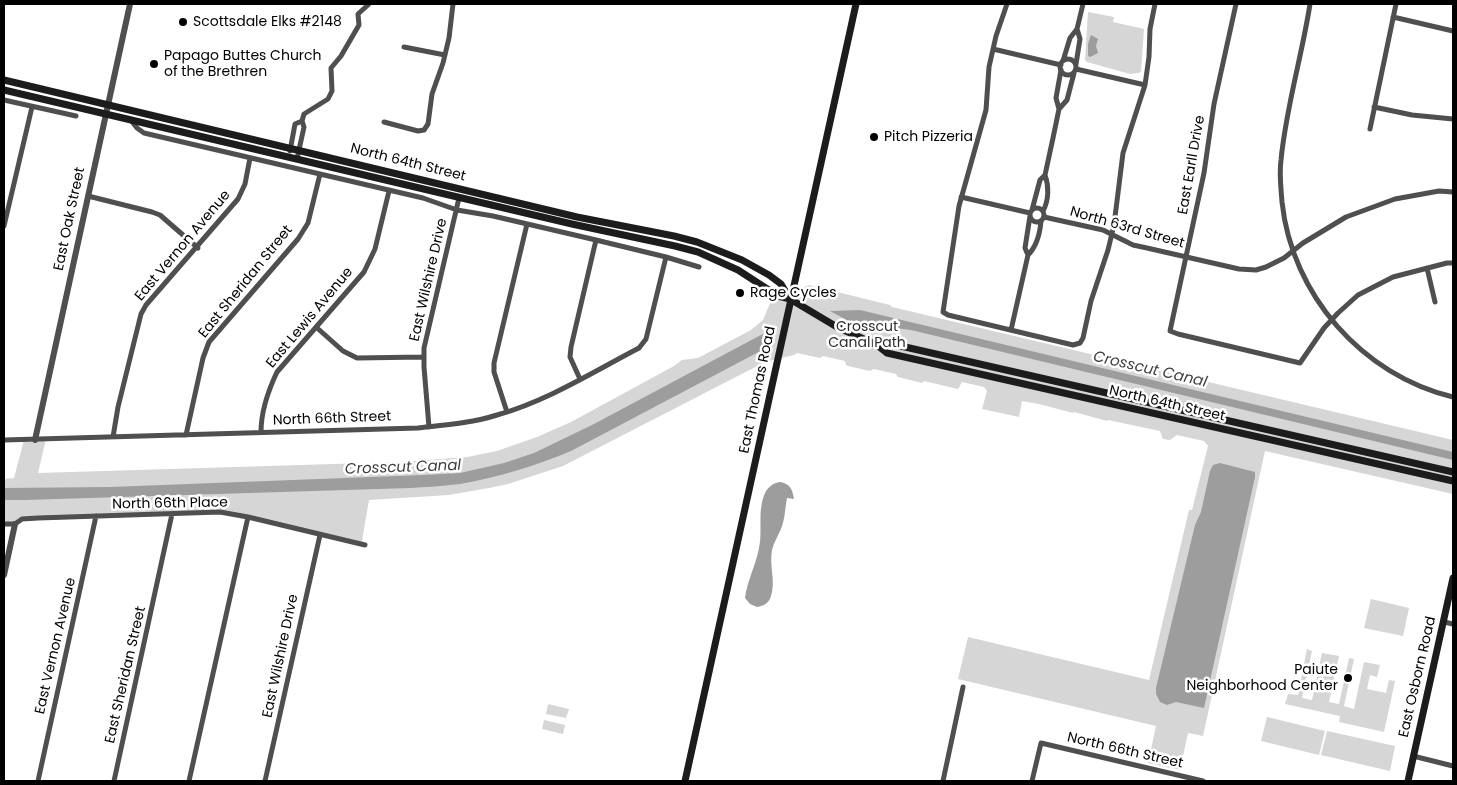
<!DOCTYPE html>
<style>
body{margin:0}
#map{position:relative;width:1457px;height:785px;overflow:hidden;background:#fff;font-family:Poppins,sans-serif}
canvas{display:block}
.frame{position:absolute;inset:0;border:5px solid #000;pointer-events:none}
</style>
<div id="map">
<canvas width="1457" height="785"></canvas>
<div class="frame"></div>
</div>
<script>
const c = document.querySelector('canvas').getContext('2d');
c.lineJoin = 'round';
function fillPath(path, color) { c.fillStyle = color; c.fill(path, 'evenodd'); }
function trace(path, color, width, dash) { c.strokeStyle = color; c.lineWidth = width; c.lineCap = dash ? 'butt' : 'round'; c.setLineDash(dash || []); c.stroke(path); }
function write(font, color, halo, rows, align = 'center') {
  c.font = font + ' Poppins,sans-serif'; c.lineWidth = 5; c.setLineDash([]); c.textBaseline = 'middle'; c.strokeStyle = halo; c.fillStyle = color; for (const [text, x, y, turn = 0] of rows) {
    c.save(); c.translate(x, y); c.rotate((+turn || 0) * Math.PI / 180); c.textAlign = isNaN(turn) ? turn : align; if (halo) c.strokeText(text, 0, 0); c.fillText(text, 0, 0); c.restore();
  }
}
const green = new Path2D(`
 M1088 12 1114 17 1113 22 1144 29 1141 71 1139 73 1130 74 1087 62 1085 60Z
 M809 285 890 305 892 307 1453 440V494L1265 451 1203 736 1188 733 1180 770 1148 763 1156 726 958 679 968 637 1149 680 1189 510H1192L1208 446 1204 441 1177 435 1170 440 1163 439 1160 431 1108 420 1107 421 1074 412 1073 413 1039 404 1022 401 1019 417 982 409 987 391 984 387 962 382 958 389 924 381 922 383 898 377 896 374 874 369 870 371 848 366 846 365 845 361 823 356 820 358 797 353 794 355 765 362 563 466 508 484 489 488 449 495 369 500 362 541 365 545 228 513 38 518 4 524V479L14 478 24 440 46 439 38 473 399 462 467 457 497 451 537 437 571 422 674 366 682 360 698 358 751 330 763 320 771 301Z
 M1371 599 1409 608 1403 636 1364 628Z
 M1307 649 1312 651 1302 698 1312 700 1322 653 1339 656 1329 702 1339 704 1349 658 1354 659 1344 706 1354 709 1364 662 1380 665 1377 677 1370 675 1367 689 1386 693 1389 680 1395 681 1384 732 1339 722 1340 716 1285 704 1288 694 1298 695Z
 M548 704 569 709 566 718 546 714Z
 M1267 717 1325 731 1319 755 1261 741Z
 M544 720 565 725 563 734 542 729Z
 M1327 731 1395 746 1390 771 1321 755Z`);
const water = new Path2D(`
 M1091 35 1098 39 1096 46 1098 53 1090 57 1088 56V44Z
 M860 310 1453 452V460L911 330 852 323 830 311Z
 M774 328 770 346 571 451C535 466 499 477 460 484 444 486 426 487 410 488L25 500H4V488L110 487 423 475 460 473 504 463 534 453 594 424Z
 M1220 463 1255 472V477L1204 708 1176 702 1167 705 1160 702 1156 694V688L1195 525 1201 512 1210 471 1213 465Z
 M780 482C790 484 792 488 794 499L787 498C785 509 785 519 781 529 778 536 774 542 772 550 769 566 776 581 771 596 769 603 764 606 757 607L750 604 745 598C747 581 756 565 759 548 763 531 757 511 765 493 768 487 773 483 780 482Z`);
const minor = new Path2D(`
 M1007 4 996 36 989 67 986 110 959 206 943 312 948 315 1073 345 1080 343 1083 338 1091 301 1108 250 1114 225 1123 153 1145 85 1149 57 1150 29 1155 4
 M1236 4 1214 104 1204 173 1170 331 1178 334 1300 363 1324 328 1338 313 1358 295 1393 277 1447 263H1453
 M1310 4C1302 56 1286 107 1281 160 1279 174 1281 188 1282 202 1292 295 1362 375 1453 397
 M1393 17 1453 31
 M404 47 445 55
 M993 49 1061 65
 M1060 67a8 8 0 1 1 16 0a8 8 0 1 1-16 0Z
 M1063 61 1070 38 1077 29 1083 4
 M1076 64 1080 39 1077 29
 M1076 69 1145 85
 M4 100 76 116
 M1374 107 1412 115 1453 119
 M1059 109 1067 100 1074 73
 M130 119 137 128 144 133 423 198 457 210 493 216 596 240 666 257 699 267
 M384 122 418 131 424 130 428 124 432 94 443 63 449 38 453 4
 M1370 129 1396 4
 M290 151 295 124 302 121
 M297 159 304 127 302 121 304 114 328 99 332 91 331 68 341 56 359 25 358 14 369 4
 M88 196 152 212 160 215 198 248
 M961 197 1030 213
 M1030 215a7 7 0 1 1 14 0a7 7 0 1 1-14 0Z
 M1032 210 1040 180 1045 175 1053 138 1059 109 1056 98 1061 70
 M1043 211C1049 200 1049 186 1045 175
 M1044 217 1103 230 1133 245 1147 248 1239 269 1256 270 1266 267 1284 258 1303 243 1346 217 1395 199 1439 191 1453 192
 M4 226 32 107
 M1028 255 1025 248 1030 216
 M1427 268 1435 302
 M316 327 343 351 357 358 423 357
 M1011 330 1028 255C1037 246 1040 233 1041 221
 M580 379 570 357 571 347 596 240
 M507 412 494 372V363L527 224
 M429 427 424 367V348L459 198
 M261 432C261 411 268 391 277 372L364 272 375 249 389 191
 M186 435 203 358 209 342 298 239 308 223 320 174
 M113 437 118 407 141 314 146 305 238 199 245 184 250 158
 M4 440 418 428C445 425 472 423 497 415 547 401 593 372 639 348L646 339 666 257
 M4 524H15L22 519 38 518 220 512 248 517 365 545
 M1444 622 1453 624
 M1413 756 1453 766
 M38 781 96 516
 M114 781 172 514
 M189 781 248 517
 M265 781 320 535
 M943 781 963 687
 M1032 781 1041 743 1203 781`);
const tertiary = new Path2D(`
 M35 440 130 4
 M4 575 15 524`);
const secondary = new Path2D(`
 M4 80 577 217 674 236 697 242 742 260 769 275 781 284 790 299
 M4 90 572 224 675 246 698 252 738 270 778 296 790 299 837 327 877 345 887 353 1453 481
 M877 345 892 344 1453 472
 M685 781 856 4
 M1408 781 1453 578`);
const markers = [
 [183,22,5,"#000"],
 [154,64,5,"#000"],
 [874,137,5,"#000"],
 [740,293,5,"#000"],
 [1348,678,5,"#000"]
];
const poiNames = [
 ["Scottsdale Elks #2148",193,22],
 ["Papago Buttes Church",164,56],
 ["of the Brethren",164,72],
 ["Pitch Pizzeria",884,137],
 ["Rage Cycles",750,293],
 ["Paiute",1338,670,"right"],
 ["Neighborhood Center",1338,686,"right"]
];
const streetNames = [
 ["North 64th Street",408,163,14],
 ["East Earll Drive",1192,165,-80],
 ["East Oak Street",70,219,-78],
 ["North 63rd Street",1127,228,16],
 ["East Vernon Avenue",183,246,-50],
 ["East Wilshire Drive",429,280,-77],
 ["East Sheridan Street",246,282,-51],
 ["East Lewis Avenue",310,318,-50],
 ["East Thomas Road",758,390,-78],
 ["North 64th Street",1167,404,13],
 ["North 66th Street",332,419,-2],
 ["North 66th Place",170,504,-1],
 ["East Vernon Avenue",56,646,-77],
 ["East Wilshire Drive",281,656,-78],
 ["East Sheridan Street",126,675,-77],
 ["East Osborn Road",1418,677,-77],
 ["North 66th Street",1125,751,13]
];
const parkNames = [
 ["Crosscut",867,327],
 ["Canal Path",867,343]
];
const waterNames = [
 ["Crosscut Canal",1150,370,13],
 ["Crosscut Canal",403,468,-2]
];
fillPath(green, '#d6d6d6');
fillPath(water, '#9d9d9d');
trace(minor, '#4f4f4f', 5);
trace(tertiary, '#4f4f4f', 6);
trace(secondary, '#1c1c1c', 7);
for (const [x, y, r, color] of markers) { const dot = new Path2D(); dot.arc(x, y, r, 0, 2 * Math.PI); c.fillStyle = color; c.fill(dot); trace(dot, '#fff', 2); }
write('14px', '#000', '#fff', poiNames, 'left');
write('14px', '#000', '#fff', streetNames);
write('14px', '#2d2d2d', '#fff', parkNames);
write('italic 15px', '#3e3e3e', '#fff', waterNames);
</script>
